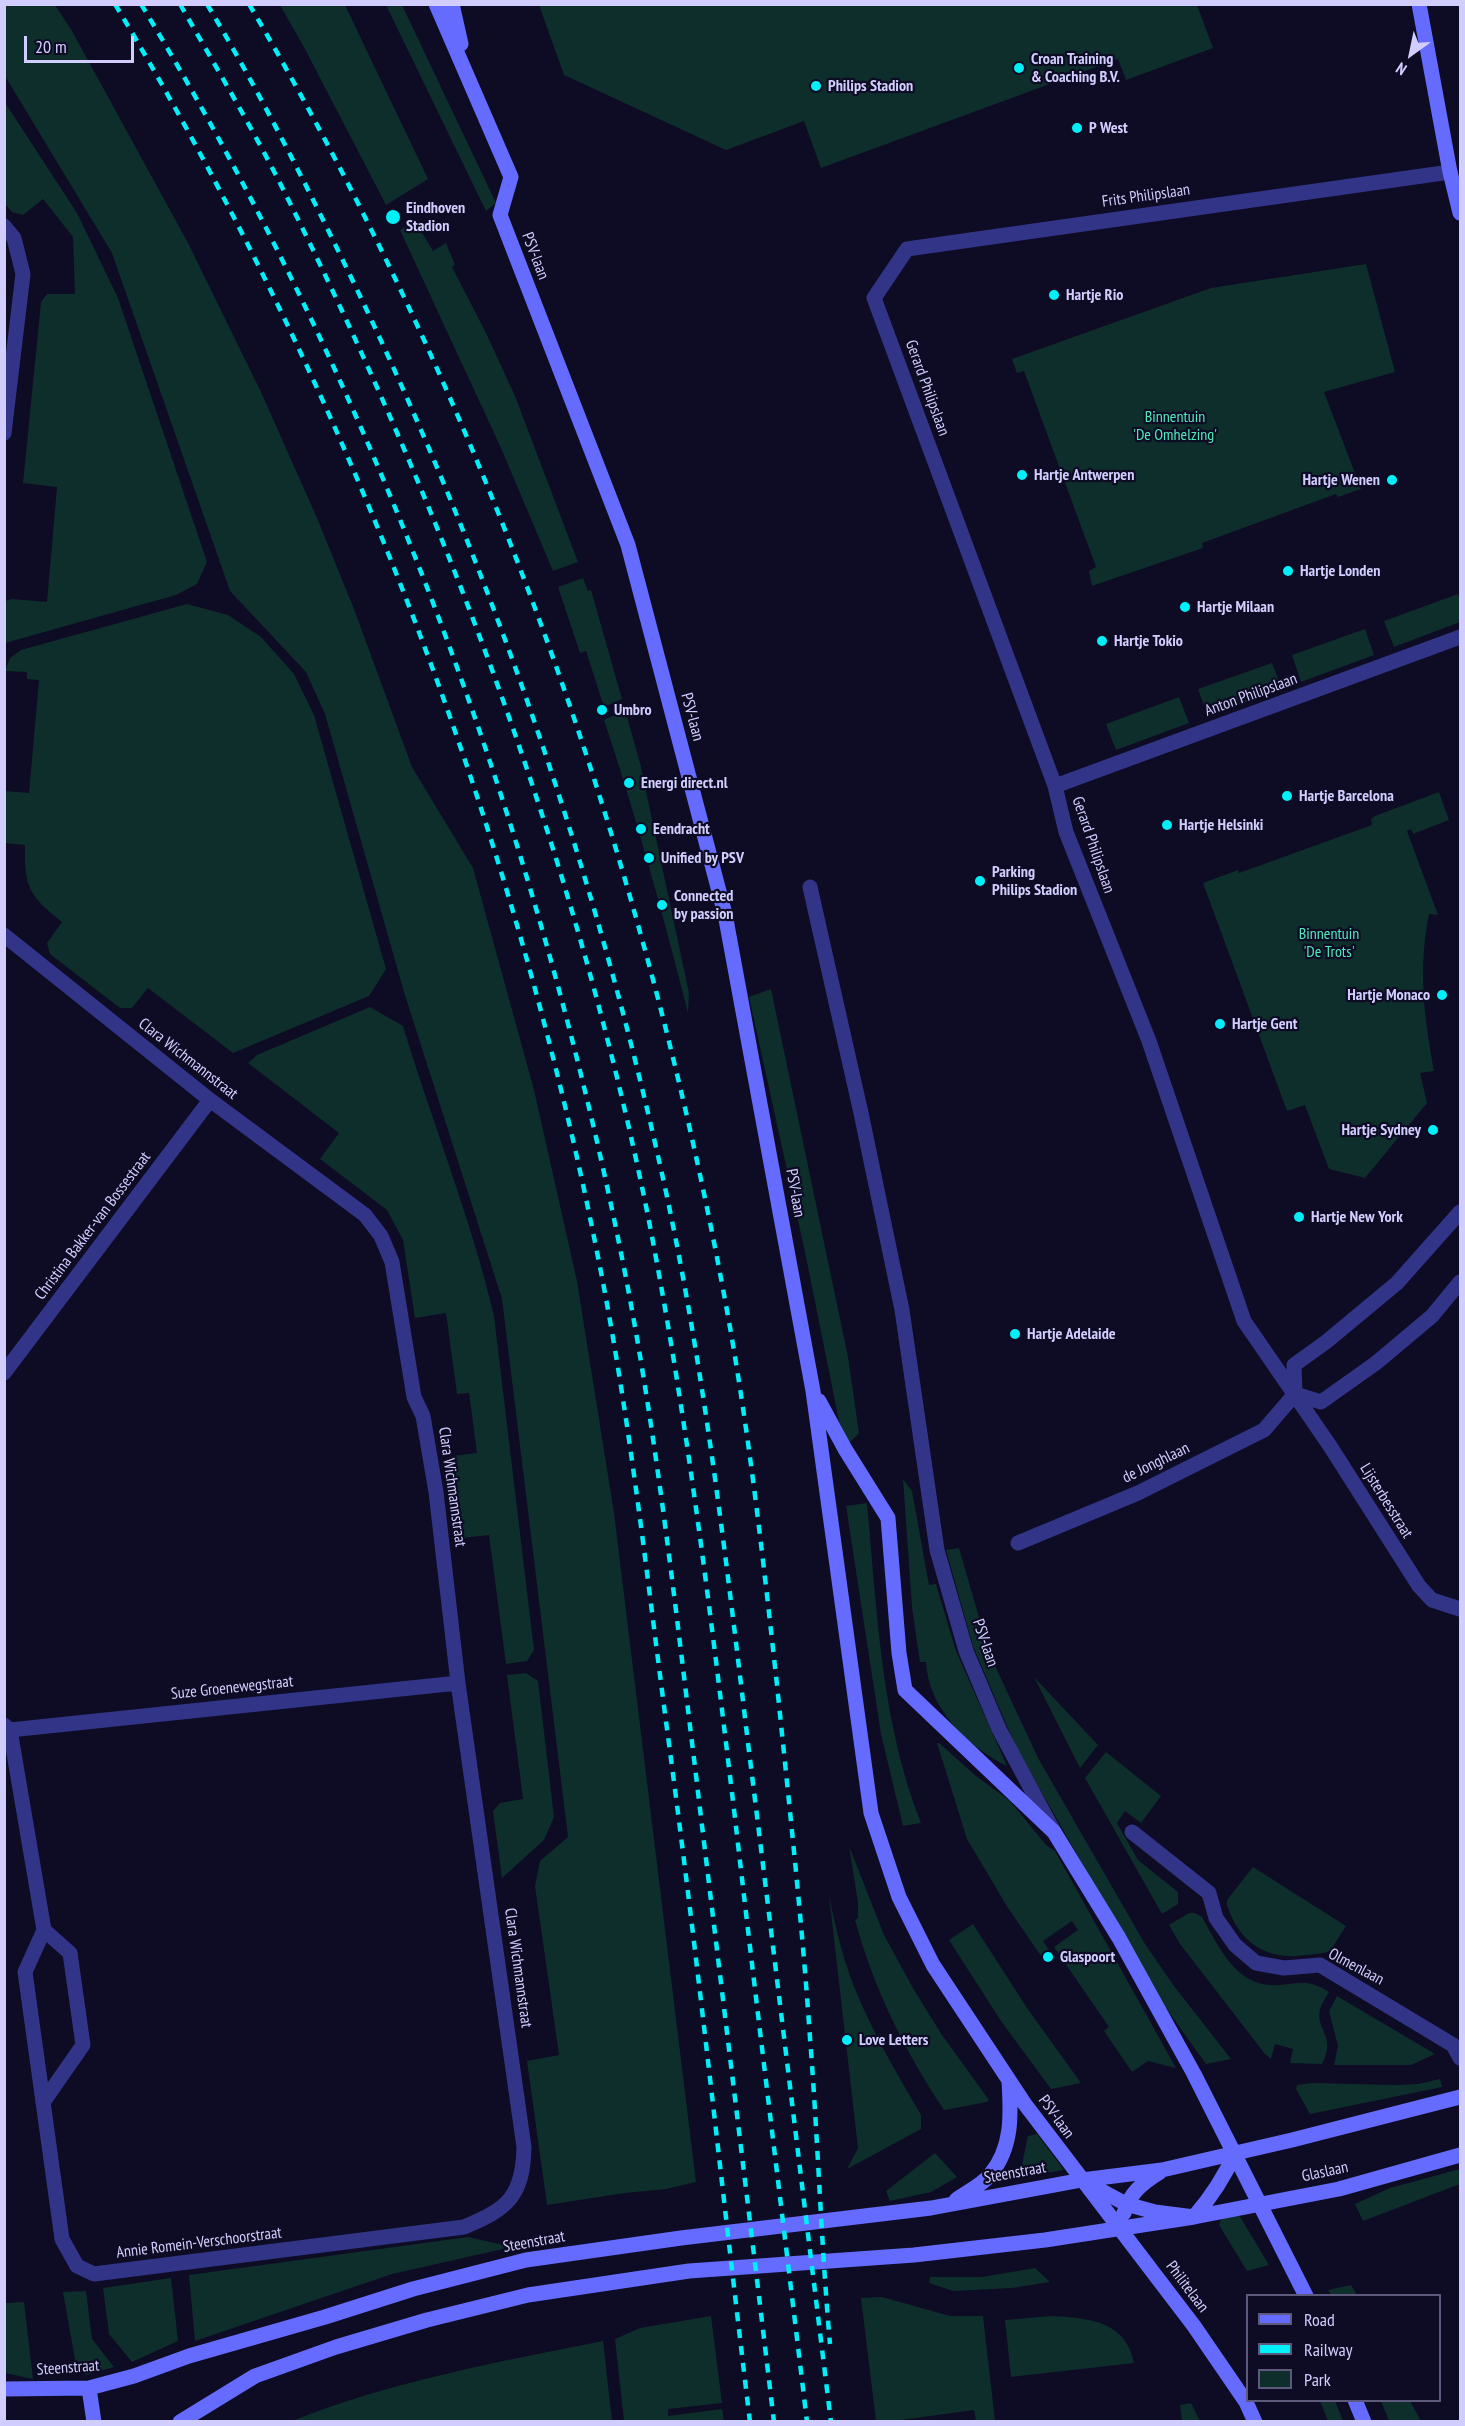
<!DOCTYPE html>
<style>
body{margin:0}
#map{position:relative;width:1465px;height:2426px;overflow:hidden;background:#0e0b24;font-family:"PT Sans Narrow",sans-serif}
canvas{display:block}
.frame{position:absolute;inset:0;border:6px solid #d1ceff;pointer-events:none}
.legend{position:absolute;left:1246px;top:2294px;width:195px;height:108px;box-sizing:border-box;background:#0e0b24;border:2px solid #5c597c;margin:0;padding:8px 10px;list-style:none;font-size:18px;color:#d1ceff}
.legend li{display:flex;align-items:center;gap:12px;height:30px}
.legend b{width:30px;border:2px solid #5c597c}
.north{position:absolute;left:1381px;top:24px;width:60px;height:60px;-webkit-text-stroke:4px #0e0b24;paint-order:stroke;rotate:213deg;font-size:16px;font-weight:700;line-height:24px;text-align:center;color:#d1ceff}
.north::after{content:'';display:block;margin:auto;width:21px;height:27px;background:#d1ceff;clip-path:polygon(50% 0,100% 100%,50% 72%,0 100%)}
.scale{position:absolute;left:24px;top:36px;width:110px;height:27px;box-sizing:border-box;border:3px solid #d1ceff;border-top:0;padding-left:8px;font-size:18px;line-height:21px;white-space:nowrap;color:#d1ceff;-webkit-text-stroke:4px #0e0b24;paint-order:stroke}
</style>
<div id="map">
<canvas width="1465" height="2426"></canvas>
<div class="frame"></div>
<ul class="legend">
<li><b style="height:8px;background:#656bff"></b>Road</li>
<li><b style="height:8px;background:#00f0f9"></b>Railway</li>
<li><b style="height:16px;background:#0e2e2b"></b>Park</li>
</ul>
<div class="north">N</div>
<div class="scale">20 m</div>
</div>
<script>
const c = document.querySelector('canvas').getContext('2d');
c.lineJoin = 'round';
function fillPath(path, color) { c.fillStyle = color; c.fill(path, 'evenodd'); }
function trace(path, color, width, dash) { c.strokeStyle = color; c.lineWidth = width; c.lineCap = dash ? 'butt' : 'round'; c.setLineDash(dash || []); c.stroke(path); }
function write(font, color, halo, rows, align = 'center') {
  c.font = font + ' "PT Sans Narrow",sans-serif'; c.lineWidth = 4.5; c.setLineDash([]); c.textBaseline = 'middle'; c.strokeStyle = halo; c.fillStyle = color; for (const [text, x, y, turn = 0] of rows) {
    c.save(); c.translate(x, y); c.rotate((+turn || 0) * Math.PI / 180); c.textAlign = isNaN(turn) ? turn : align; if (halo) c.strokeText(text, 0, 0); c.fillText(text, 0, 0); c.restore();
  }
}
const green = new Path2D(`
 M4 5H55L72 31 188 243 261 392 317 518 354 609 412 767 473 868 534 1090 577 1281 614 1513 696 2182 666 2189 625 2193 547 2205 527 2061 559 2055 535 1886 540 1861 568 1837 502 1299 404 992 325 714 306 672 230 591 112 253 5 76Z
 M280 5H345L428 179 386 205 305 49Z
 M386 5H402L496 203 486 211Z
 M539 5H1197L1213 48 1126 80 1118 59 821 168 804 121 726 150 564 75Z
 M4 101 77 213 118 298 207 562 197 584 176 595 5 643V601L12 599 47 602 57 487 23 483 41 302 47 294H75L73 237 43 199 23 215 12 212 5 204Z
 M415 221 433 251 446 243 455 265 452 267 486 333 515 396 578 562 553 571 501 448 400 230Z
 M1366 264 1395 372 1324 392 1361 489 1338 497 1336 494 1202 543 1203 548 1092 586 1089 571 1096 567 1024 371 1017 373 1012 359 1211 288Z
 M583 578 588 591 591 590 622 699 604 707 586 651 580 653 558 587Z
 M1458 594 1460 600V622L1394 647 1384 621Z
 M187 604 228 615 261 637 294 674 314 715 386 969 369 996 233 1053 148 988 132 1008H120L50 954 47 943 62 922C29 896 24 887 25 845L5 843V791L29 793 39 680 27 679V672L5 671 10 658 21 650Z
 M1365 629 1374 655 1301 682 1292 655Z
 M1272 663 1282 689 1208 716 1198 689Z
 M1179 697 1189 723 1116 750 1106 724Z
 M625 710 640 763 689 993 688 1013C663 914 636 816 604 720Z
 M1439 792 1449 820 1413 834 1411 829 1407 831 1438 915 1429 914C1418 969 1424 1016 1434 1071L1420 1073 1427 1103 1365 1178 1329 1169 1305 1105 1287 1111 1203 883 1238 870 1239 873 1372 825 1371 819 1375 816Z
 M771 989 848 1357 859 1433 849 1443 839 1421 805 1252 749 997Z
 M370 1007 403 1026C432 1122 471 1218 494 1316L534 1650 527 1661 506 1664 489 1535 462 1538 454 1528 445 1466 452 1456 477 1453 469 1393 457 1394 446 1313 415 1318 403 1240 387 1210 320 1159 339 1133 248 1063 257 1055Z
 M903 1479 912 1491 929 1585 936 1584 956 1651 1007 1766C968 1747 928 1708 926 1662H920L912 1607Z
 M867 1503C877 1610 881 1722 921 1823L903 1826 881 1734 846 1506Z
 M959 1548 982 1628 997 1670 1038 1758 1145 1944 1174 1986 1231 2059 1206 2064 1158 1997 1016 1747 973 1646 946 1550Z
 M526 1673 538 1681 554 1817 544 1840 502 1878 493 1811 500 1803 523 1799 507 1675Z
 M1034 1677 1098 1745 1080 1768Z
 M937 1743H939L976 1776 1010 1801 1046 1845 1055 1851 1176 2068 1148 2061 1132 2072 1104 2031 1109 2027 1054 1947 1078 1930 1072 1921 1043 1941 1049 1950 1041 1956 1008 1908 967 1839Z
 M1106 1752 1161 1796 1141 1823 1125 1811 1117 1823 1138 1860 1178 1892V1904L1162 1914 1085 1778Z
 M849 1846 884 1935 914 1990 942 2035 989 2100 987 2102 944 2110C904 2050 874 1989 855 1920L858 1918V1903Z
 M1253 1867 1346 1926 1330 1951C1323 1954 1315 1954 1307 1955 1267 1961 1239 1943 1227 1905V1900Z
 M829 1895C835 1925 842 1955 853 1984 871 2030 896 2072 921 2115V2129L847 2169 858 2148Z
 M1189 1913H1195L1202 1917C1220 1949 1237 1989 1280 1985 1302 1982 1310 1980 1329 1992 1326 1997 1322 2003 1320 2009 1315 2030 1337 2036 1322 2064L1290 2063 1293 2049 1275 2044 1271 2059 1265 2054 1180 1944 1169 1925Z
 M973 1924 1027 2008 1081 2083 1051 2089 1001 2021 949 1940Z
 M1337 1996 1435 2054 1411 2065H1334L1338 2046 1329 2011Z
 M1440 2079 1442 2087 1310 2114 1296 2089 1297 2085 1312 2083 1397 2085 1418 2084Z
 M1037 2134 1064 2170 1015 2178 1021 2169 1028 2136Z
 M935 2153 957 2177 931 2192 890 2201 886 2191Z
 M1460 2169V2184L1363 2221 1355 2204 1390 2188Z
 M1239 2215 1269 2265 1247 2271 1219 2225 1222 2218Z
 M468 2237 512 2247 392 2274 195 2341 189 2275Z
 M1035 2268 1050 2282 1012 2288 953 2291 929 2283 930 2277H982Z
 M171 2278 178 2341 132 2362 109 2334 103 2288Z
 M1351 2285 1357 2295H1331L1328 2290Z
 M86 2291 92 2339 114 2367 86 2375 76 2365 63 2292Z
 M882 2297 950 2316H983L995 2421H976L974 2410 894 2421H876L861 2298Z
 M24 2302 33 2379 5 2373V2303Z
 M711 2316 722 2403 668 2409V2416L722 2409 724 2421H624L615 2339 640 2328Z
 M1051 2316C1087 2318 1126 2320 1134 2363L1011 2377 1005 2320Z
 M603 2341 612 2421H292C392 2381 498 2362 603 2341Z
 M1320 2401H1335L1343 2421H1328Z
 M1381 2401H1410L1421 2421H1389Z
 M1191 2403 1200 2421H1182L1180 2405Z`);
const street = new Path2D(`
 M1450 172 907 249 874 298 1055 786 1066 832 1149 1041 1244 1321 1330 1446 1419 1586 1432 1600 1460 1609
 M4 226 14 238 23 274 4 433
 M1055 786 1460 637
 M810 887 861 1113 902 1310 937 1550 966 1651 999 1729 1053 1830
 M4 935 210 1100 365 1215 381 1236 392 1262 414 1397 423 1416 436 1492 458 1683 524 2147C523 2196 508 2209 464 2227L94 2274 77 2266 62 2239 25 1972 44 1930 10 1730 4 1725
 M4 1373 210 1100
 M1295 1394 1321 1402 1376 1363 1432 1316 1460 1282
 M1018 1543 1138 1493 1264 1430 1295 1394 1294 1365 1326 1342 1397 1283 1460 1212
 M10 1730 458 1683
 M1132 1832 1209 1893 1216 1918 1235 1945 1256 1963 1284 1968 1320 1965 1453 2045 1460 2058
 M44 1930 70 1953 83 2045 44 2101`);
const secondary = new Path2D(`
 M436 4 511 177 500 215 628 545 725 914 813 1391 871 1813 899 1897 933 1965 1024 2103 1194 2326 1246 2402 1255 2422
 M452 4 461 44
 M1419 4 1450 172 1460 213
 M819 1401 845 1449 888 1518 899 1653 905 1690 1054 1832 1119 1938 1194 2074 1306 2296
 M1087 2183 1126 2204 1155 2212 1194 2217 1339 2189 1460 2155
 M956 2200C967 2192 982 2185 990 2175 1013 2147 1011 2114 1009 2081
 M1124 2213C1130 2193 1142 2183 1160 2172
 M1194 2217C1212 2196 1224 2178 1235 2153
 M89 2388 94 2422
 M4 2389 89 2388 134 2376 189 2356 325 2317 413 2289 526 2260 681 2238 931 2208 1082 2180 1162 2170 1292 2140 1460 2097
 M1355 2400 1364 2422
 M180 2422 255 2376 336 2347 427 2320 528 2295 689 2271 914 2255 1045 2240 1194 2217`);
const rail = new Path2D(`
 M115 4C345 388 510 814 597 1252 629 1410 646 1570 667 1729 698 1959 722 2191 750 2422
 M141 4C377 393 539 832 626 1278 657 1439 675 1604 695 1767 721 1985 748 2203 774 2422
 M180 4C216 67 253 129 285 193 447 517 576 860 648 1216 687 1415 711 1617 735 1818 758 2019 783 2220 807 2422
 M207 4C259 91 305 182 349 273 491 566 597 874 666 1192 705 1374 726 1559 748 1743 776 1969 803 2195 831 2422
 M249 4C489 412 649 868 731 1333 751 1449 764 1567 777 1685 789 1803 802 1920 810 2038 818 2140 821 2242 830 2344`);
const markers = [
 [1019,68,6,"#00f0f9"],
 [816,86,6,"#00f0f9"],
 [1077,128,6,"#00f0f9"],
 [393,217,8,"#00f0f9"],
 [1054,295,6,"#00f0f9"],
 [1022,475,6,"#00f0f9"],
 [1392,480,6,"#00f0f9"],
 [1288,571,6,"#00f0f9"],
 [1185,607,6,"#00f0f9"],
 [1102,641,6,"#00f0f9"],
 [602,710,6,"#00f0f9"],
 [629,783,6,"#00f0f9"],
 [1287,796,6,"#00f0f9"],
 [1167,825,6,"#00f0f9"],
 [641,829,6,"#00f0f9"],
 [649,858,6,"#00f0f9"],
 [980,881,6,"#00f0f9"],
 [662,905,6,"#00f0f9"],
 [1442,995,6,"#00f0f9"],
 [1220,1024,6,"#00f0f9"],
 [1433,1130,6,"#00f0f9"],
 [1299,1217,6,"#00f0f9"],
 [1015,1334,6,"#00f0f9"],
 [1048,1957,6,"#00f0f9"],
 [847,2040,6,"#00f0f9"]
];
const poiNames = [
 ["Croan Training",1031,59],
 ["& Coaching B.V.",1031,77],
 ["Philips Stadion",828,86],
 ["P West",1089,128],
 ["Eindhoven",406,208],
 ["Stadion",406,226],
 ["Hartje Rio",1066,295],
 ["Hartje Antwerpen",1034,475],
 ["Hartje Wenen",1380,480,"right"],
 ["Hartje Londen",1300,571],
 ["Hartje Milaan",1197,607],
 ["Hartje Tokio",1114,641],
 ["Umbro",614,710],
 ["Energi direct.nl",641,783],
 ["Hartje Barcelona",1299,796],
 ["Hartje Helsinki",1179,825],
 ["Eendracht",653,829],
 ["Unified by PSV",661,858],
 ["Parking",992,872],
 ["Philips Stadion",992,890],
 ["Connected",674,896],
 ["by passion",674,914],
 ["Hartje Monaco",1430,995,"right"],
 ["Hartje Gent",1232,1024],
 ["Hartje Sydney",1421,1130,"right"],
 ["Hartje New York",1311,1217],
 ["Hartje Adelaide",1027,1334],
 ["Glaspoort",1060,1957],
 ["Love Letters",859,2040]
];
const streetNames = [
 ["Frits Philipslaan",1146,196,-8],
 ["PSV-laan",535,256,69],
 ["Gerard Philipslaan",927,388,70],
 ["Anton Philipslaan",1251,695,-20],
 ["PSV-laan",692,717,75],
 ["Gerard Philipslaan",1093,845,71],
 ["Clara Wichmannstraat",188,1059,38],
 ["PSV-laan",795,1193,80],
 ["Christina Bakker-van Bossestraat",93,1226,-53],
 ["de Jonghlaan",1156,1463,-26],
 ["Clara Wichmannstraat",452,1487,82],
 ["Lijsterbesstraat",1386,1501,58],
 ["PSV-laan",985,1643,71],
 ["Suze Groenewegstraat",232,1688,-6],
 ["Olmenlaan",1356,1967,28],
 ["Clara Wichmannstraat",518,1968,82],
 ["PSV-laan",1056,2117,54],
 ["Glaslaan",1325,2172,-12],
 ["Steenstraat",1015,2173,-10],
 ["Steenstraat",534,2242,-10],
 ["Annie Romein-Verschoorstraat",199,2243,-7],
 ["Philitelaan",1187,2287,53],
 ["Steenstraat",68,2368,-4]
];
const parkNames = [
 ["Binnentuin",1175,417],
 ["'De Omhelzing'",1175,435],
 ["Binnentuin",1329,934],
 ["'De Trots'",1329,952]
];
fillPath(green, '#0e2e2b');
trace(street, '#323488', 15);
trace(secondary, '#656bff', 15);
trace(rail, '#00f0f9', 4.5, [9, 8]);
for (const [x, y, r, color] of markers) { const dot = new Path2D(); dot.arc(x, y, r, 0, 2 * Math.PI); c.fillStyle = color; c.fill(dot); trace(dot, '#0e0b24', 2); }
write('bold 16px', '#d1ceff', '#0e0b24', poiNames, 'left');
write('16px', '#d1ceff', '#0e0b24', streetNames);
write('16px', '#4eebba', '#0e0b24', parkNames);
</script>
